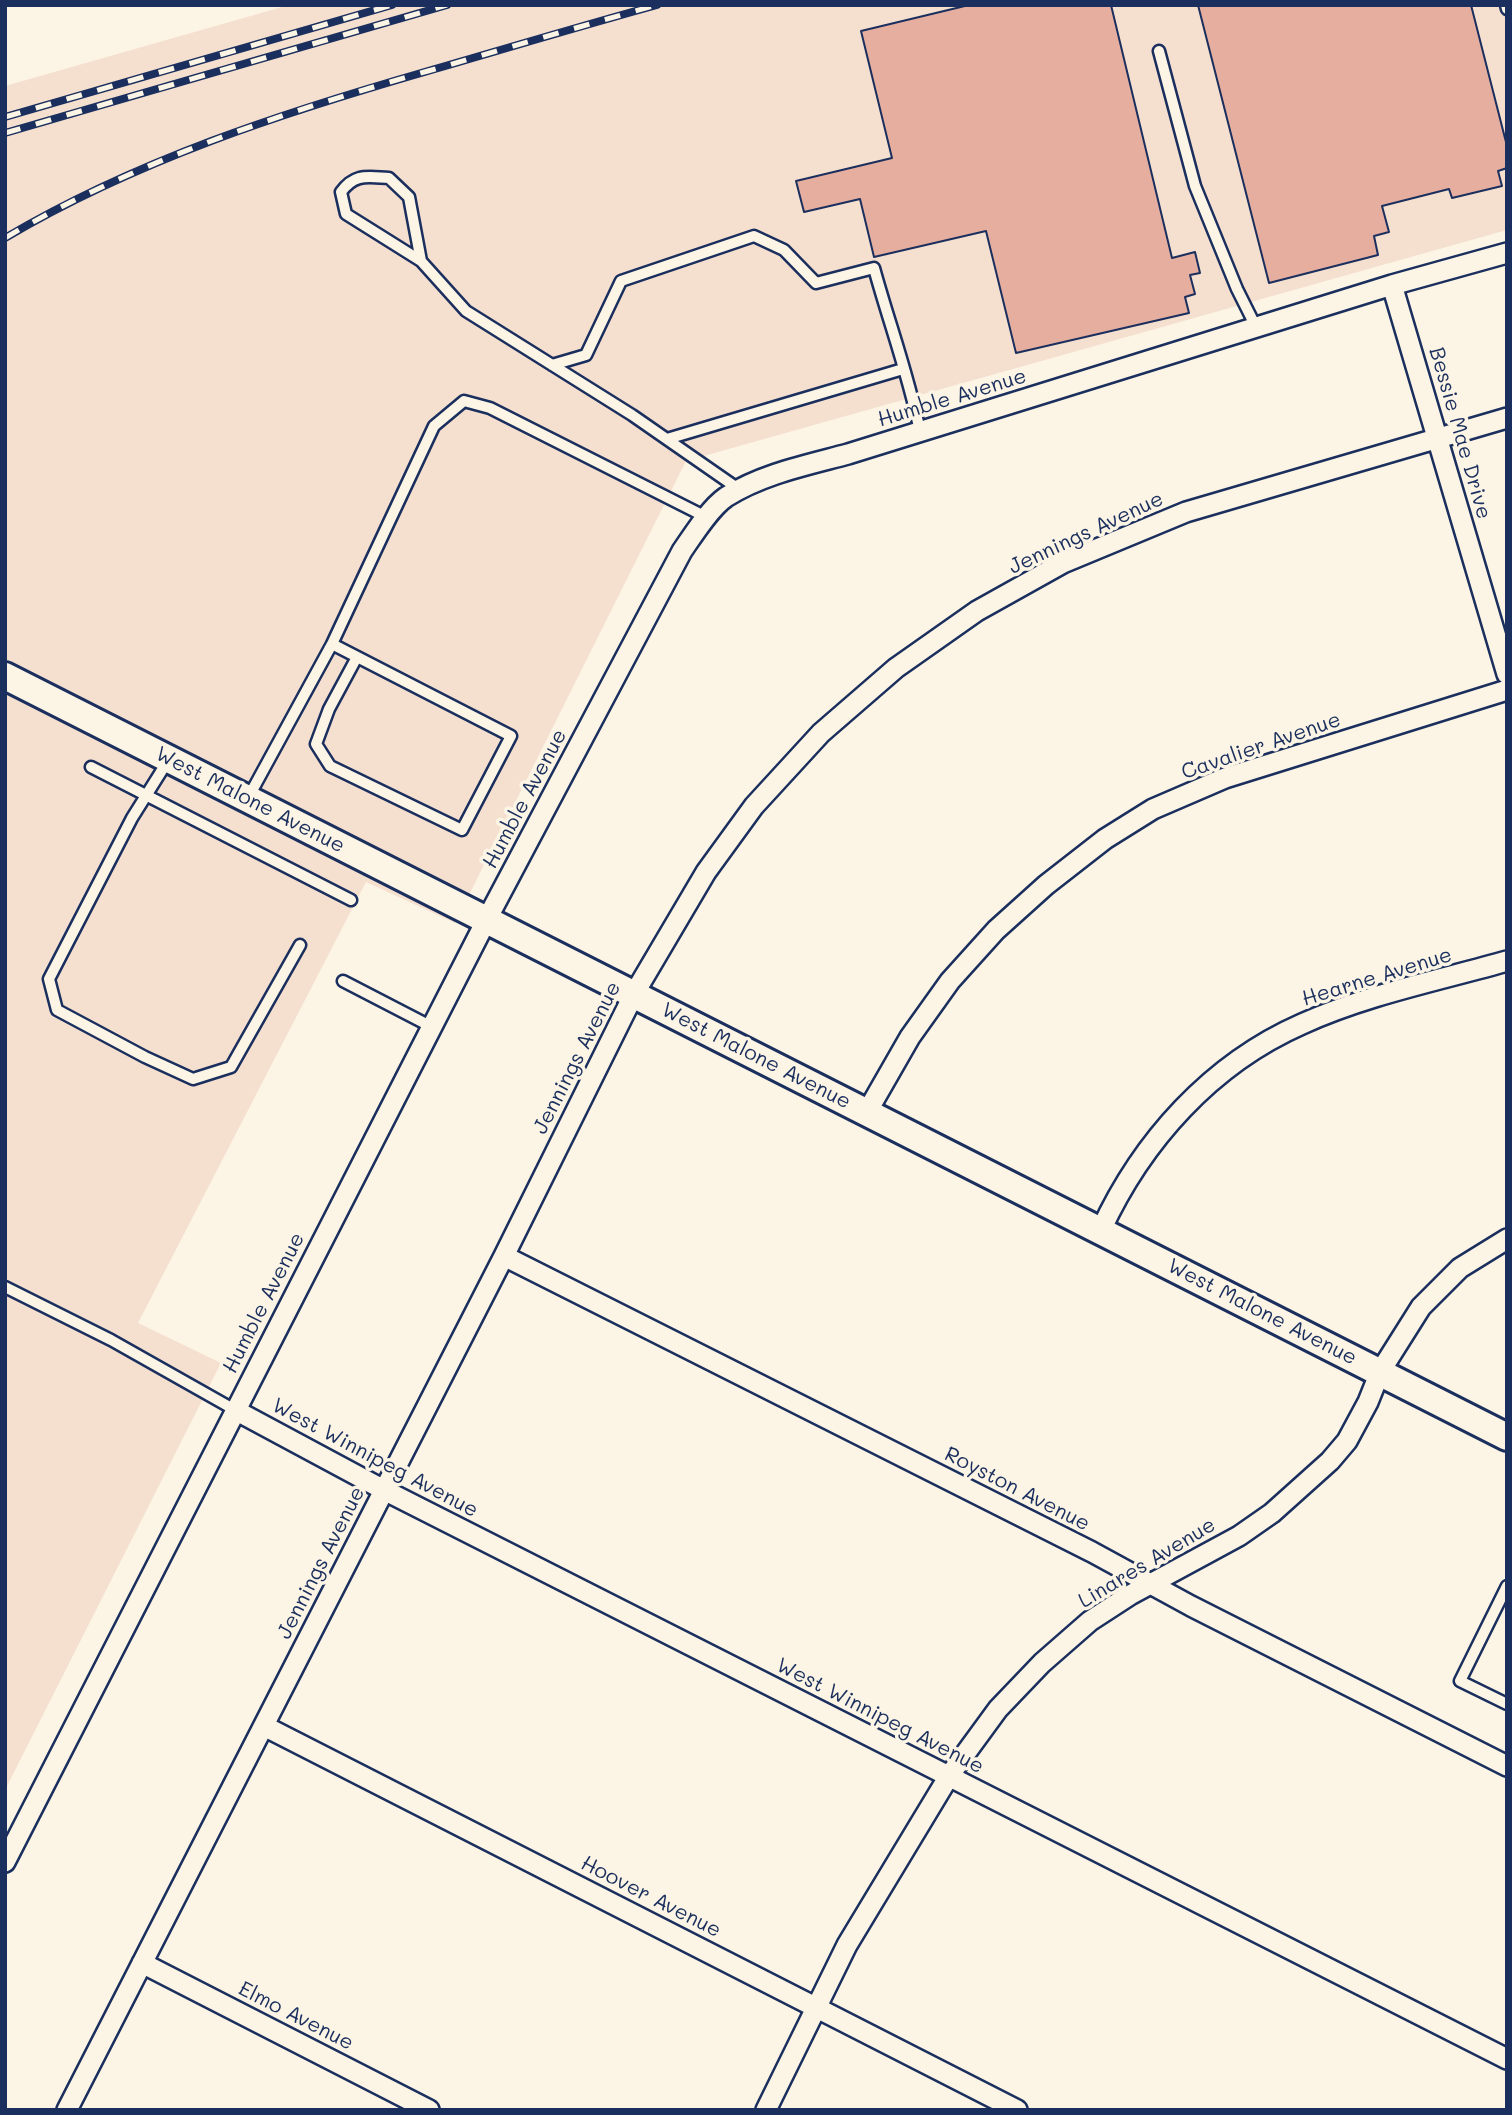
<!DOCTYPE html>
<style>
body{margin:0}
#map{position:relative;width:1512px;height:2115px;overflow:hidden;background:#fcf5e5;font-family:Mali,sans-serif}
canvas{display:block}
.frame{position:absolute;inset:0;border:7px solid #1b2f5e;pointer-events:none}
</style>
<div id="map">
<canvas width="1512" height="2115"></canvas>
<div class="frame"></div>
</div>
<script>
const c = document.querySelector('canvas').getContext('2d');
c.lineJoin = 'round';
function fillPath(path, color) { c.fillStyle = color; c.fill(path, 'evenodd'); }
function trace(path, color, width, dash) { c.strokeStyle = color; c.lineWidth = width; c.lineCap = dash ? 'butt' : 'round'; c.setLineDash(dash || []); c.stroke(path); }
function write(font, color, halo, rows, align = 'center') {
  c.font = font + ' Mali,sans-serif'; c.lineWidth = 7; c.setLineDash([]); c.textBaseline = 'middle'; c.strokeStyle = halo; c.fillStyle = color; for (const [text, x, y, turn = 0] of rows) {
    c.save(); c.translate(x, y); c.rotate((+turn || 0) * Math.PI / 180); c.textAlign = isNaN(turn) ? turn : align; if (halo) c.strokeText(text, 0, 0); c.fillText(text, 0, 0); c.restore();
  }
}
const built = new Path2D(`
 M289 5H1507V230L686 461 455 923 366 882 138 1323 221 1363 5 1790V86Z`);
const building = new Path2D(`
 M969 5H1111L1172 258 1195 252 1200 273 1190 275 1195 294 1185 297 1189 313 1016 353 986 231 874 257 860 199 804 212 796 181 892 158 861 31Z
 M1198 5H1471L1507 146V168L1498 171 1502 186 1452 198 1449 189 1382 206 1389 232 1374 236 1378 255 1269 283Z`);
const lane = new Path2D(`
 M1506 5 1507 9
 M1159 51 1195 186 1237 289 1256 327
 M421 261 346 214 341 192C355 173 367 177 389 178L409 197 421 261 466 311 632 415 740 490
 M552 365 586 355 621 281 754 236 784 250 816 283 874 268C889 323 909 376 920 432
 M667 439 903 369
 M332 644 434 426 464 401 490 408 706 517
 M169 759 132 818 49 979 57 1010 145 1057 193 1079 231 1067 300 945
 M91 767 351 900
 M248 798 332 644 511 736 462 830 330 766 316 744 329 709 357 657
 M343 981 432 1027
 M5 1287 111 1340 235 1410
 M1507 1586 1460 1681 1507 1704`);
const street = new Path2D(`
 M1392 285 1507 674
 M867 1112 910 1037 950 981 996 930 1046 885 1105 839 1153 809 1225 778 1507 690
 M1101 1230C1142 1141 1211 1064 1302 1024 1365 995 1440 980 1507 961
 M504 1256 1092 1552 1191 1606 1507 1766
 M235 1410 384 1490 1507 2059
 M264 1726 1017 2110
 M5 1862 487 919 682 551C693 535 710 508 726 497 762 474 807 465 848 454L1392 285 1507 253
 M142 1963 429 2110
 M67 2110 504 1256 634 994 706 872 754 806 821 733 896 668 977 611 1063 563 1186 512 1507 418
 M766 2110 847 1945 949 1776 998 1709 1042 1663 1090 1621 1130 1595 1239 1536 1272 1513 1330 1461 1347 1441 1368 1402 1380 1372 1421 1307 1460 1268 1507 1239`);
const secondary = new Path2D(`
 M5 676 1507 1437`);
const rail = new Path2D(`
 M5 117 392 5
 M5 133 447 5
 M5 238C137 160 282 113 428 71 504 49 581 26 657 5`);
const streetNames = [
 ["Humble Avenue",952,398,-17],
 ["Bessie Mae Drive",1460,433,74],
 ["Jennings Avenue",1086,533,-25],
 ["Cavalier Avenue",1261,746,-19],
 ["Humble Avenue",525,799,-62],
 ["West Malone Avenue",250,800,27],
 ["Hearne Avenue",1377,977,-17],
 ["West Malone Avenue",756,1056,27],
 ["Jennings Avenue",577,1058,-63],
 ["Humble Avenue",264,1303,-63],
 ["West Malone Avenue",1262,1312,27],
 ["West Winnipeg Avenue",375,1458,28],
 ["Royston Avenue",1017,1489,27],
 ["Jennings Avenue",321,1563,-63],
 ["Linares Avenue",1147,1563,-31],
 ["West Winnipeg Avenue",880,1716,27],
 ["Hoover Avenue",651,1897,27],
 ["Elmo Avenue",296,2016,27]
];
fillPath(built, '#f5e0d0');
fillPath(building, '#e6ae9e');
trace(building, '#1b2f5e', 2);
trace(lane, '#1b2f5e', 15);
trace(street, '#1b2f5e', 24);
trace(secondary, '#1b2f5e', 32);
trace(lane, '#fcf5e5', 10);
trace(street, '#fcf5e5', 19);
trace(secondary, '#fcf5e5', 26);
trace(rail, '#1b2f5e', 8);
trace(rail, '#fcf5e5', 5, [16]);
write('21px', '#1b2f5e', '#fcf5e5', streetNames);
</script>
